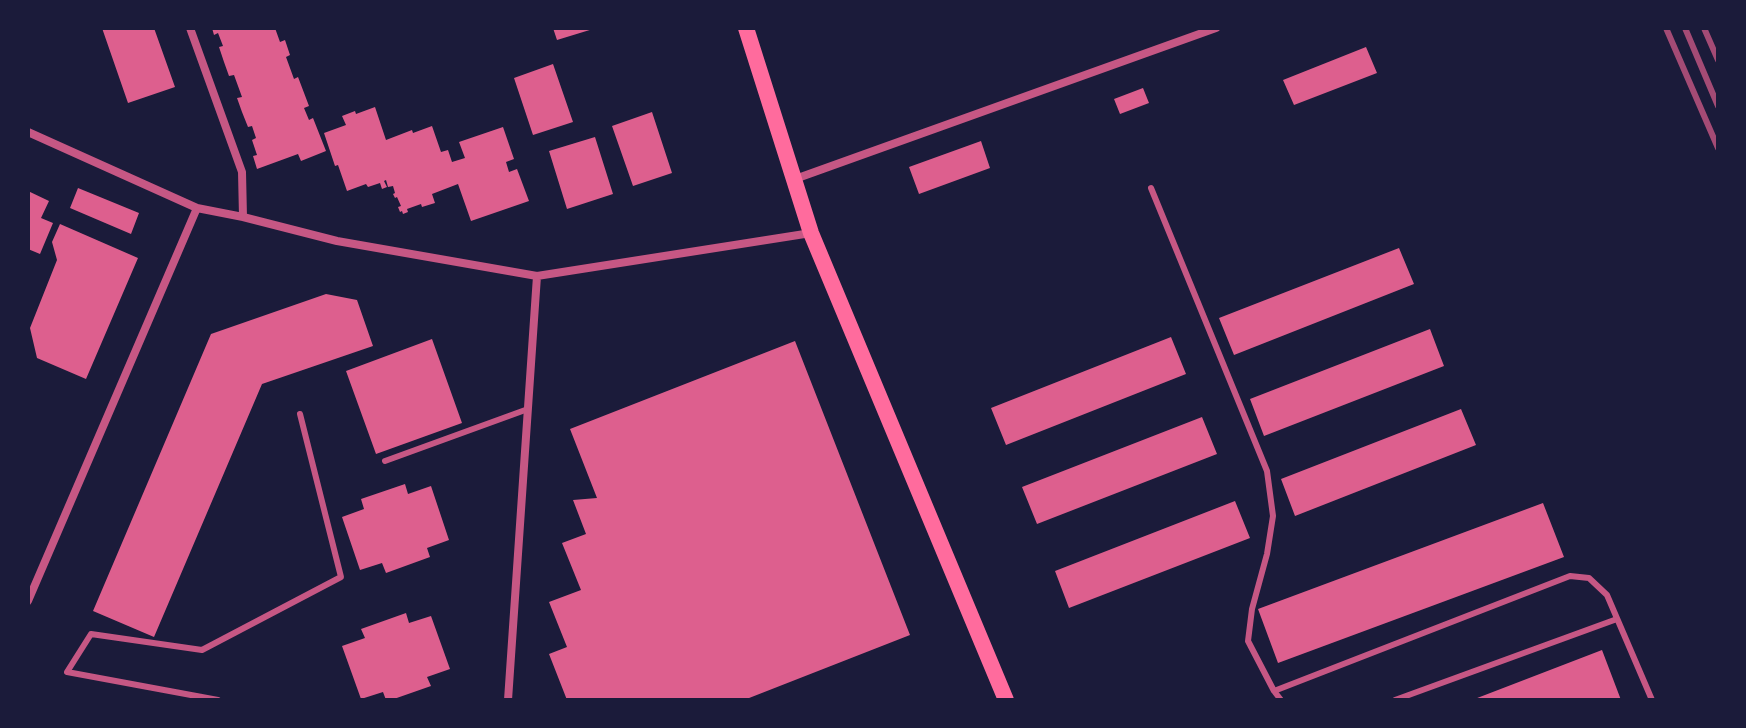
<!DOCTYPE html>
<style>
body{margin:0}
#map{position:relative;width:1746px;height:728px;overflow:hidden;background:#1b1b3a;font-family:"Noto Serif",serif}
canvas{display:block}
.frame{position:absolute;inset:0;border:30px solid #1b1b3a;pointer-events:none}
</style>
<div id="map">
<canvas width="1746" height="728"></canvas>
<div class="frame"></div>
</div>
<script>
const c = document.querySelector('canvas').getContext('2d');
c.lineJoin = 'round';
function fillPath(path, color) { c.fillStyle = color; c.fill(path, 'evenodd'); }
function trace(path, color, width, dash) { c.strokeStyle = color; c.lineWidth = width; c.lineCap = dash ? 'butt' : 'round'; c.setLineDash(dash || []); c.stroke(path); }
const building = new Path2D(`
 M102 28H154L175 87 128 103Z
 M212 28H275L280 42 285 40 290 55 286 57 294 79 298 77 309 106 304 108 309 120 313 118 326 151 301 161 298 154 257 169 253 156 257 155 252 140 256 138 252 126 248 127 242 112 237 98 242 97 234 75 229 76 224 62 219 47 223 46 218 33 214 35Z
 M553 28H592L593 29 557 40Z
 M1366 47 1377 73 1294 105 1283 80Z
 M553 64 573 122 533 135 514 78Z
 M1143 88 1149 103 1120 114 1114 99Z
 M375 107 386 140 412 130 413 133 432 126 441 152 448 150 452 162 465 158 459 142 503 127 514 159 506 162 509 172 517 169 529 201 471 221 458 184 432 194 435 203 422 207 421 204 407 209 408 212 403 214 402 211 400 212 398 207 401 206 397 197 395 198 393 194 395 193 393 186 388 187 386 180 384 181 387 187 382 189 380 183 368 187 366 184 347 191 338 165 335 166 324 133 346 125 342 116 355 111 356 114Z
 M652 112 672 173 633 186 612 126Z
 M595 137 613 194 567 209 549 151Z
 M981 141 990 168 919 194 909 167Z
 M78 188 139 213 131 234 70 208Z
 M28 191 49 201 41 218 53 223 40 254 28 249Z
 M60 224 138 258 86 379 37 358 30 328 57 260 52 242Z
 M1399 248 1414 284 1234 355 1219 318Z
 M326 294 357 300 373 346 262 384 154 637 93 611 211 334Z
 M1430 329 1444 366 1264 436 1250 399Z
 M1171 337 1186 374 1006 445 991 408Z
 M432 339 462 423 376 454 346 371Z
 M795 341 910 635 744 700H567L549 654 567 647 549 602 581 590 562 543 586 534 573 500 597 498 570 429Z
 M1461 409 1476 445 1295 516 1281 479Z
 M1202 417 1217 454 1037 524 1022 487Z
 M405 484 408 494 431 486 449 540 427 548 430 557 386 573 382 563 360 570 342 517 364 509 361 499Z
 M1235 501 1250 538 1069 608 1055 571Z
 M1543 503 1564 557 1278 663 1258 609Z
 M406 613 409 623 431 616 450 669 427 677 431 686 391 700H386L383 692 361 699 342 646 365 638 361 629Z
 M1602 650 1621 700H1472Z`);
const service = new Path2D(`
 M1151 188 1267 471 1273 516 1267 554 1252 609 1248 641 1274 691 1281 700
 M385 461 528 409
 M1274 691 1570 576 1589 578 1607 595 1652 700
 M218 700 67 672 91 634 202 650 341 577 300 414
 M1395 700 1617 619`);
const minor = new Path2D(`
 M190 28 242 172 243 217
 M28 132 197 208 243 217 337 241 537 276 811 233
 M795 179 1216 28
 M28 601 197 208
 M508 700 537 276`);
const secondary = new Path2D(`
 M746 28 811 233 1006 700`);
const rail = new Path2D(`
 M1666 28 1718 148
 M1685 28 1718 106
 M1704 28 1718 60`);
fillPath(building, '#dd5f8e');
trace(service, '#c65784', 6);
trace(minor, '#c65784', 8);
trace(secondary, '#ff6b9d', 16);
trace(rail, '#a44b75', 6);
</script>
